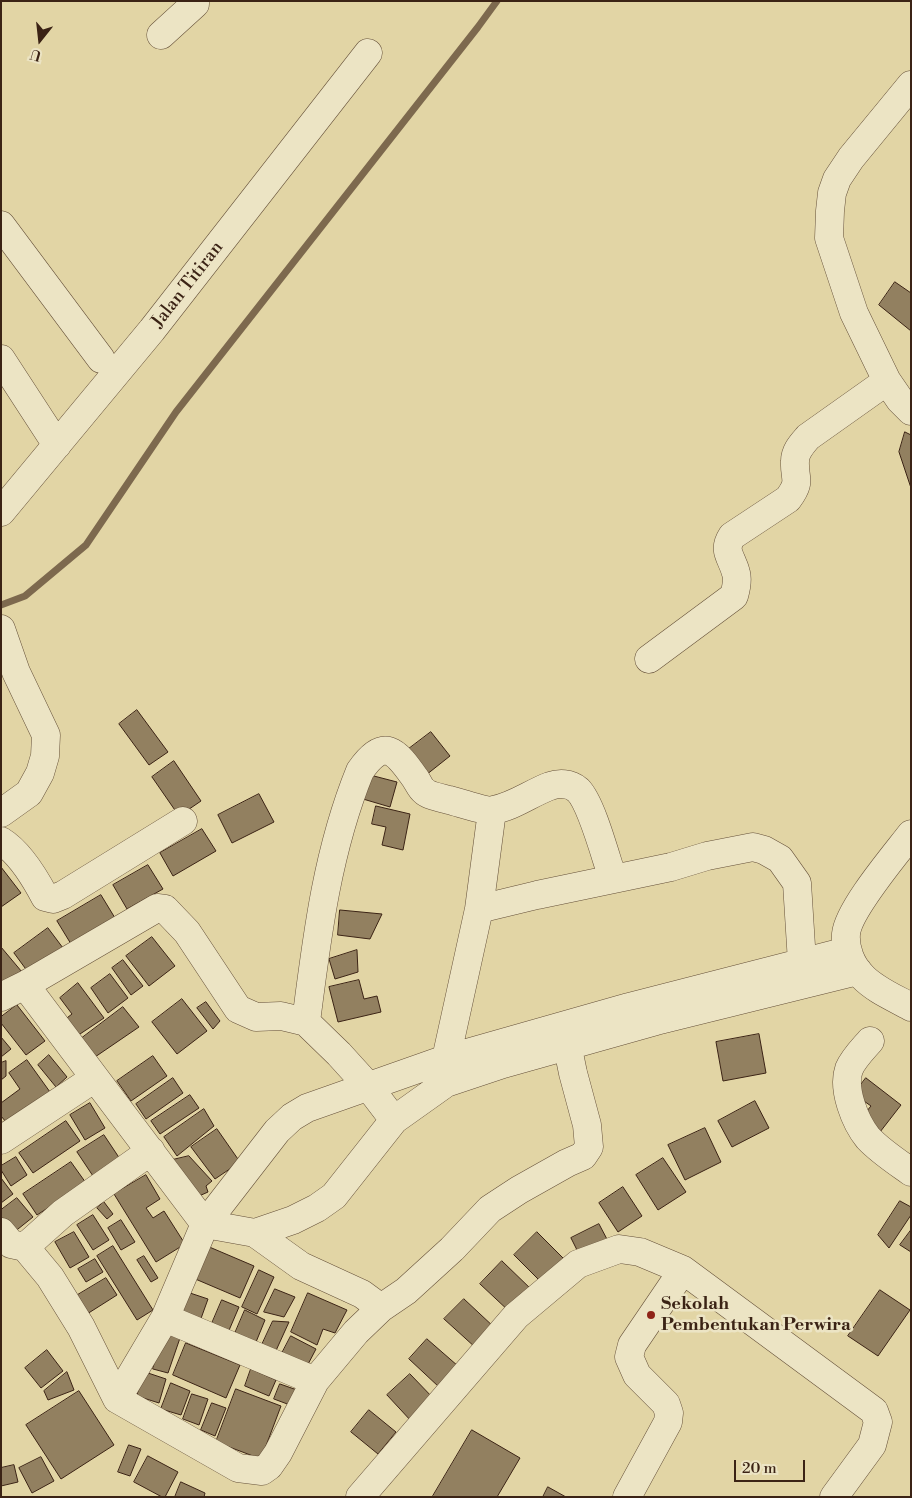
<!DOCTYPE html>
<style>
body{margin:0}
#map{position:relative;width:912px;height:1498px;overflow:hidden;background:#e2d5a5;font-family:"Libre Bodoni",serif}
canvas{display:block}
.frame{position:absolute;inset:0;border:2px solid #3b2315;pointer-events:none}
.north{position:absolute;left:15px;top:15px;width:50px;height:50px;-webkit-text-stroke:4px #ece4c4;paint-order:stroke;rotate:196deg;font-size:14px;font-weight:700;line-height:20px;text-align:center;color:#3b2315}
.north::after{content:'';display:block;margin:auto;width:18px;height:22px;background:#3b2315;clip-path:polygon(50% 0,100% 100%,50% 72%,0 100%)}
.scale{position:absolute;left:734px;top:1460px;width:71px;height:22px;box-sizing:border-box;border:2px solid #3b2315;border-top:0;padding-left:6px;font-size:15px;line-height:18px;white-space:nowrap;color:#3b2315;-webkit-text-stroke:4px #ece4c4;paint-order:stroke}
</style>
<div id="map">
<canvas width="912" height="1498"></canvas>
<div class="frame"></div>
<div class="north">U</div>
<div class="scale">20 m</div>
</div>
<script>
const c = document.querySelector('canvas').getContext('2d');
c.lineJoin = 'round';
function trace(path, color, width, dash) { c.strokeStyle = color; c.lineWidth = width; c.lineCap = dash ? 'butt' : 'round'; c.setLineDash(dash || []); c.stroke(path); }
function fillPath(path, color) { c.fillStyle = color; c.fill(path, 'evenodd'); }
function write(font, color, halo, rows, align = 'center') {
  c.font = font + ' "Libre Bodoni",serif'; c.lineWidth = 5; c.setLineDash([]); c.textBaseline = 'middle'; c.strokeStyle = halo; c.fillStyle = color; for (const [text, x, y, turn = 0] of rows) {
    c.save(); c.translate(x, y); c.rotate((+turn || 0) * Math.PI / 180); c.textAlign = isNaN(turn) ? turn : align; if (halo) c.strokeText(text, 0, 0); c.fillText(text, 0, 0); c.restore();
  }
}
const stream = new Path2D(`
 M1 605 25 596 86 545 176 412 478 27 497 1`);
const building = new Path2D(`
 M895 282 911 293V331L879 305Z
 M905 432 911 435V488L899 452Z
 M137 710 168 752 149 765 119 724Z
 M431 732 450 756 426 775 406 751Z
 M174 761 201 801 179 816 152 777Z
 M370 775 397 782 390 807 363 799Z
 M259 794 274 822 232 843 218 815Z
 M376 806 410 814 403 850 382 845 386 827 372 824Z
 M202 829 216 851 173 876 160 853Z
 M148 865 163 889 127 909 113 885Z
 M1 867 21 893 1 907Z
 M101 895 115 918 71 944 57 921Z
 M340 910 382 914 370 939 338 935Z
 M48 928 63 948 28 972 14 953Z
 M152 937 175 966 149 986 126 956Z
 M1 947 22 972 1 989Z
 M357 950 358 972 335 979 329 959Z
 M123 960 143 986 131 995 112 968Z
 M110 974 128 998 108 1013 91 988Z
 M359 980 364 999 377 996 381 1012 338 1022 329 987Z
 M78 983 104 1018 74 1038 63 1021 72 1014 60 998Z
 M182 999 207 1031 177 1054 152 1022Z
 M206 1002 220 1021 213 1029 197 1008Z
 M17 1005 45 1041 26 1055 1 1023V1017Z
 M123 1007 139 1027 95 1057 82 1038Z
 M759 1034 766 1073 723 1081 716 1042Z
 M1 1037 11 1049 1 1057Z
 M49 1055 67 1077 56 1087 38 1065Z
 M153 1056 167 1076 131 1101 117 1081Z
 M27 1060 50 1092 6 1122 1 1116V1103L20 1089 9 1073Z
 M6 1061V1076L1 1080V1063Z
 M173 1078 183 1093 146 1119 136 1104Z
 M866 1078 901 1105 880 1132 861 1118 871 1106 854 1094Z
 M190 1095 199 1108 160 1134 151 1121Z
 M755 1101 769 1128 732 1147 718 1121Z
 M90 1103 105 1128 85 1140 70 1115Z
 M204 1109 214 1126 177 1156 164 1137Z
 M66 1121 80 1141 33 1173 19 1153Z
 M705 1128 721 1162 685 1180 668 1145Z
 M217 1129 240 1162 215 1179 191 1147Z
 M104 1135 120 1159 93 1176 77 1152Z
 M189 1156 212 1181 206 1186 208 1192 199 1196 168 1161Z
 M16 1157 27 1175 11 1186 1 1170V1166Z
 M663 1158 686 1192 658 1210 636 1175Z
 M71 1162 86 1183 37 1215 23 1194Z
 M146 1175 160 1199 146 1208 153 1218 164 1211 185 1244 156 1262 114 1194Z
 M1 1178 13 1194 1 1203Z
 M623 1187 642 1216 618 1232 599 1203Z
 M17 1198 33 1217 13 1233 1 1219V1210Z
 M900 1201 911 1207V1215L889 1248 878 1235Z
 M104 1202 113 1214 107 1219 97 1208Z
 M93 1215 109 1240 93 1250 77 1225Z
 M121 1220 135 1242 121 1250 108 1228Z
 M599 1224 609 1243 581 1258 571 1238Z
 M911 1230V1252L900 1245Z
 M74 1232 89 1257 70 1268 55 1242Z
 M537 1232 564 1259 541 1282 514 1255Z
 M113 1246 153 1310 137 1320 97 1256Z
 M207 1246 254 1266 240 1298 193 1278Z
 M144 1256 158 1278 151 1282 137 1260Z
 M95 1259 103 1272 86 1282 78 1269Z
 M502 1261 533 1291 511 1313 480 1284Z
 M259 1270 274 1277 257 1314 242 1307Z
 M106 1278 117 1295 87 1314 76 1296Z
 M275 1289 295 1297 284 1317 264 1312Z
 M880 1290 910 1310 878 1356 848 1336Z
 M184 1291 208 1299 199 1324 175 1316Z
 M308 1293 347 1310 335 1333 323 1329 317 1345 291 1332Z
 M464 1299 495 1328 476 1348 444 1319Z
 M222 1300 239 1307 227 1335 210 1328Z
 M245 1310 265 1320 254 1347 233 1338Z
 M273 1321 289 1322 274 1355 260 1349Z
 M164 1333 180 1338 168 1373 153 1369Z
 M291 1336 316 1349 305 1370 280 1357Z
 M427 1339 458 1366 439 1387 409 1359Z
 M186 1343 240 1365 226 1398 173 1375Z
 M47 1350 63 1371 41 1388 25 1368Z
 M251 1369 276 1380 269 1396 245 1386Z
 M67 1372 74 1390 48 1400 44 1391Z
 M145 1372 166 1379 159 1403 137 1396Z
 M410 1374 435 1400 412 1422 387 1395Z
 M171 1383 190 1391 181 1415 161 1409Z
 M280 1384 297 1390 290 1405 274 1399Z
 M236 1389 281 1406 261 1459 216 1442Z
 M79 1391 114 1445 61 1479 26 1425Z
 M192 1394 208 1399 199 1425 183 1419Z
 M212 1403 226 1408 215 1436 201 1430Z
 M369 1410 396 1432 378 1454 351 1432Z
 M472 1430 520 1458 497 1497H434L433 1496Z
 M129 1445 141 1449 130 1476 118 1472Z
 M148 1456 178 1472 165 1497H162L134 1482Z
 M41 1457 54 1481 32 1493 19 1468Z
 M14 1465 18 1482 1 1486V1468Z
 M181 1482 205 1493 204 1497H175Z
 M548 1487 566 1497H543Z`);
const minor = new Path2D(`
 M161 35 195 4V1
 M911 85 851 158 837 179 832 193 830 211 829 238 854 313 887 381 900 400 911 411
 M1 225 101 359
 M1 359 57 445
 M1 512 152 330 368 53
 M1 629 16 672 46 735 45 756 40 773 29 793 1 813
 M649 659 734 596C736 589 738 580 736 573 732 557 722 551 732 536L788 499C802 480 794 480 795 461 795 451 802 444 808 437L887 381
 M911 834C895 855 848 910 846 934 845 949 851 965 862 976 875 990 895 998 911 1007
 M1 841C19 852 35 878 45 897L53 899 63 895 183 821
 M479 909 537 895 671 867 707 856 753 847 764 850 780 859 797 883 802 962
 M25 985 205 1224 255 1233 293 1220 317 1208 334 1196 394 1120 446 1083 503 1064 656 1021 858 971
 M1 997 25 985 157 908 165 909 187 932 238 1009 256 1017 281 1016 306 1022 339 1054 368 1086 394 1120
 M306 1022C317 936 327 852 360 771 384 736 396 751 415 778 418 782 420 788 424 791 429 796 442 798 449 800 458 802 486 812 493 810 513 807 531 793 550 786 559 783 570 783 578 790 592 804 606 859 613 879
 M870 1041C863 1049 853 1059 849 1069 842 1089 855 1122 868 1138 880 1151 897 1162 911 1172
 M446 1075V1059L479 909 492 811
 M1 1140 95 1078
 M1 1232 11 1244 25 1247 50 1277 81 1327 117 1399 238 1468 262 1471 269 1466 278 1453 315 1381 356 1332 381 1308 362 1294 301 1266 255 1233
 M25 1247 63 1213 151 1151
 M381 1308 406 1291 452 1249 490 1209 519 1190 567 1163 583 1156 589 1147 587 1125 573 1073 564 1029
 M165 1318 315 1381
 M117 1399 165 1318 205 1224 277 1131 292 1117 307 1108 446 1059 629 1007 847 951
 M360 1497 516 1316 578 1264 619 1249 640 1252 683 1270 874 1411 878 1422 872 1445 834 1497
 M627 1497 668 1422 669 1413 666 1404 637 1375 629 1357 632 1345 683 1270`);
const markers = [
 [651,1315,5,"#8f2418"]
];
const streetNames = [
 ["Jalan Titiran",188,285,-52]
];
const poiNames = [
 ["Sekolah",661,1305],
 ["Pembentukan Perwira",661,1326]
];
trace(stream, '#7d694e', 7);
fillPath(building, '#928060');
trace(building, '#3b2315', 1);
trace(minor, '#655039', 29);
trace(minor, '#ece4c4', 28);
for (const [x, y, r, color] of markers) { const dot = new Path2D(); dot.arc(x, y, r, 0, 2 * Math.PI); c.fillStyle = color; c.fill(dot); trace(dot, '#ece4c4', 2); }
write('18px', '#3b2315', '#ece4c4', streetNames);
write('bold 18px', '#3b2315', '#ece4c4', poiNames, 'left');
</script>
